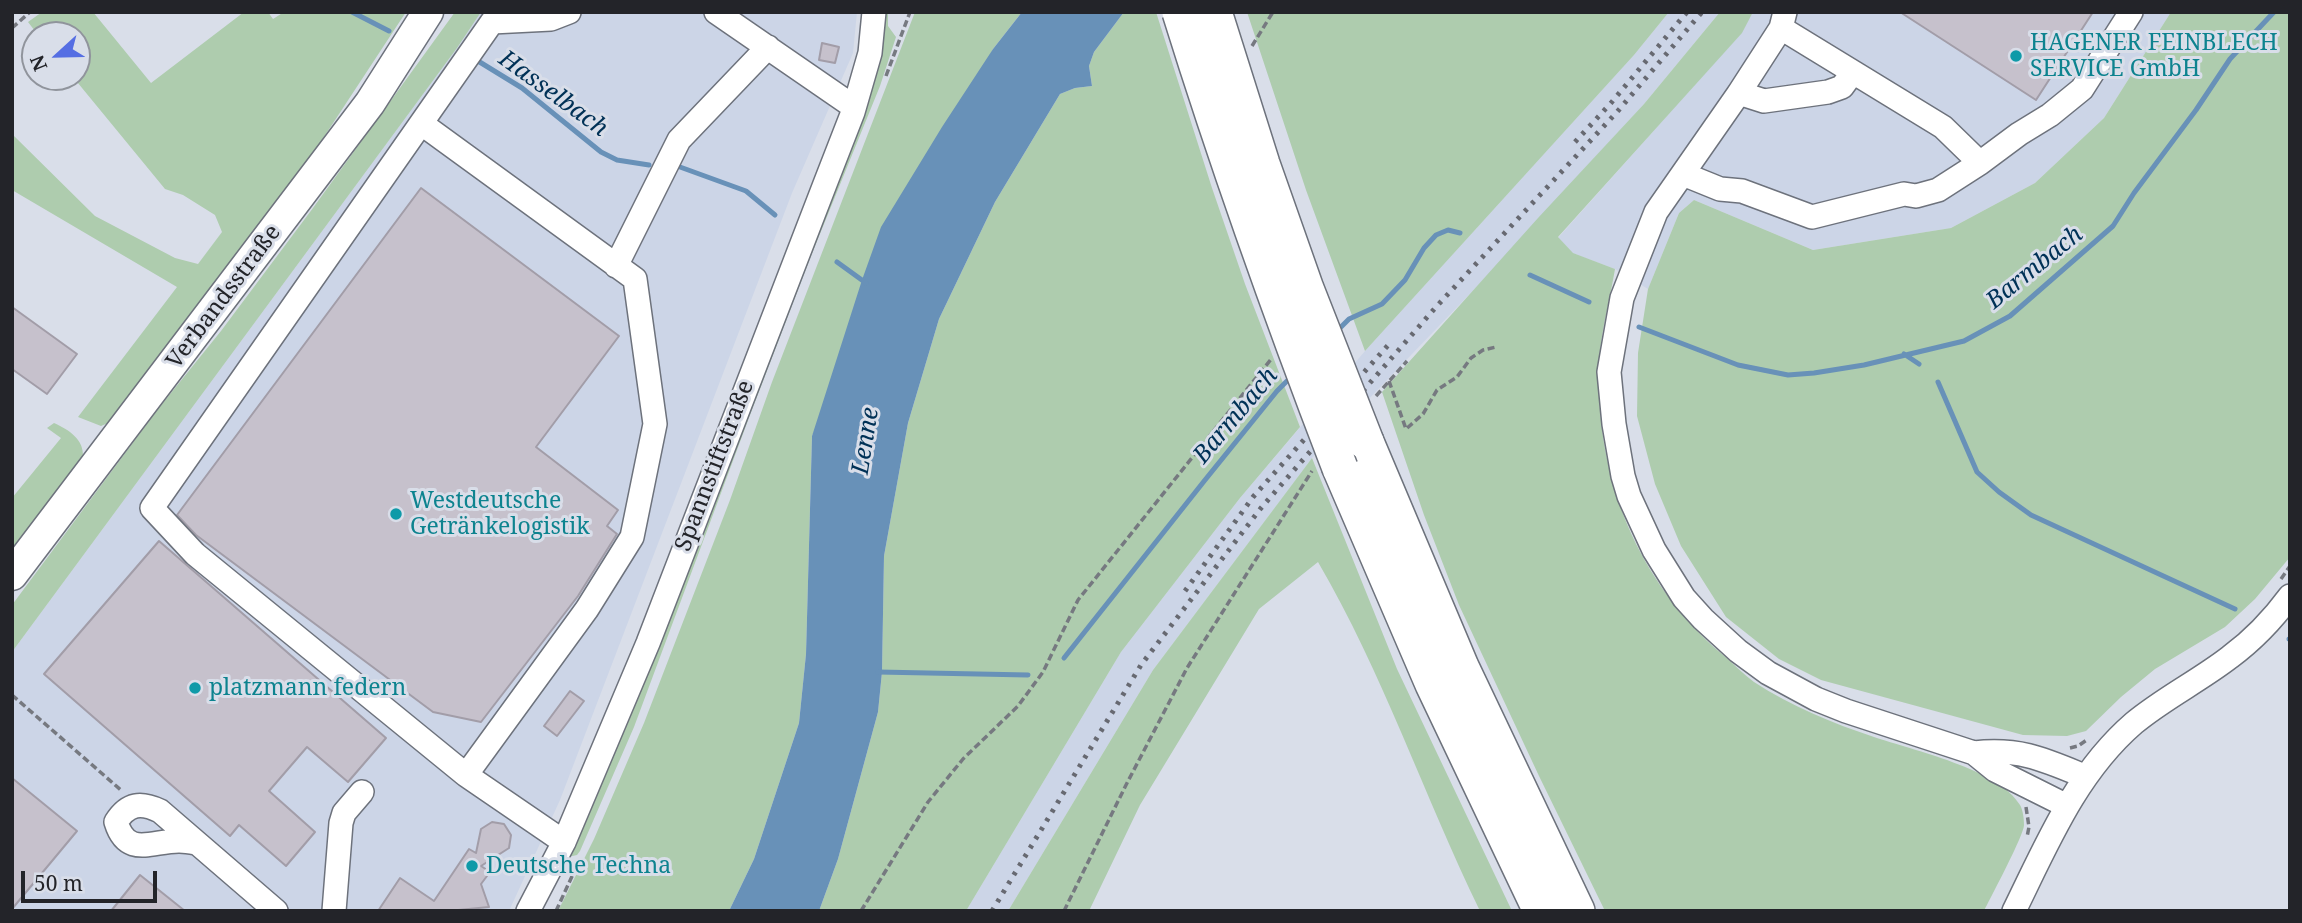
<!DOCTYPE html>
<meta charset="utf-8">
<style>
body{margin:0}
#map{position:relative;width:2302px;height:923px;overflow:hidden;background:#d9dee9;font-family:"Noto Serif",serif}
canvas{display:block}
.frame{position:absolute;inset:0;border:14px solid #232429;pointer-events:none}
.north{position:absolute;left:21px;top:21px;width:70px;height:70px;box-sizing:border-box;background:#d9dee9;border:2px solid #90949c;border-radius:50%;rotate:248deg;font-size:19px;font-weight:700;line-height:28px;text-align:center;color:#232429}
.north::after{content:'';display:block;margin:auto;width:24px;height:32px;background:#556ee3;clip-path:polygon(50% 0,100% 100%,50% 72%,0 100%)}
.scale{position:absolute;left:21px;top:871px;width:136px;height:32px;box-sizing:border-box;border:4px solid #232429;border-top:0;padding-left:9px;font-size:21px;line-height:24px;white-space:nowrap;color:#232429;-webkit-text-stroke:5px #d9dee9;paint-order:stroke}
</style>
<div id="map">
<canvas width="2302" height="923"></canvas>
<div class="frame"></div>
<div class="north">N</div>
<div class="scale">50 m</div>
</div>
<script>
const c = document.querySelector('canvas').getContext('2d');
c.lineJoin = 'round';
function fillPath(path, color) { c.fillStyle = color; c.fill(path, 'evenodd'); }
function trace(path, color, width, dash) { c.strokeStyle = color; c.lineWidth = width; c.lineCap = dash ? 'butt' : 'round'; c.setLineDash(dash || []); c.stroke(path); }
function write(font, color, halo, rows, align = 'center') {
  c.font = font + ' "Noto Serif",serif'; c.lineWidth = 6; c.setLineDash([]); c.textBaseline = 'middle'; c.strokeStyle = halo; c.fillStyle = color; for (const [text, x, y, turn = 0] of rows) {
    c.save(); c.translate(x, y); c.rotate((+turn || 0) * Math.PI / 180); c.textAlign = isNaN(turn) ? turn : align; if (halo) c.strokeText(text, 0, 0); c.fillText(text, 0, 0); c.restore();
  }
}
const built = new Path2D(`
 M481 12H857L853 53 792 193 560 800 509 911H12V652L457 48Z
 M1669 12H1720L1644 104 1488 275 1312 458 1153 670 1008 911H966L1121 652 1240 498 1365 351 1634 55Z
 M1753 12H2171L2104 118 2035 183 1951 228 1813 250 1694 200 1679 213 1648 289 1615 269 1572 253 1558 238 1741 33Z`);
const green = new Path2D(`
 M42 12H93L151 83 244 12H268L273 19 284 12H406L318 146 115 420 101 426 78 417 177 287 12 190V134L95 216 175 258 198 264 222 232 215 215 183 195 165 189 73 77H77V35H38L28 22Z
 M455 12H481L457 48 12 652V605L158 409 221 331 313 208Z
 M884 12H888V26L896 37 880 86 811 256 750 415 634 727 580 851 577 855 568 857Z
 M915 12H1022L993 49 812 436 806 654 799 723 754 859 729 911H558L594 839 644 723 730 500 772 382Z
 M1124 12H1156L1212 188 1245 284 1300 427 1240 498 1121 652 966 911H819L838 859 878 712 882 672 884 556 908 423 939 319 995 202 1060 94 1075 88 1092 86 1089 66 1094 52Z
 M1247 12H1669L1634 55 1365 351 1306 190Z
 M1720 12H1753L1742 33 1558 237 1573 253 1615 269C1610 299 1599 340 1599 368 1596 479 1638 582 1722 654 1733 663 1743 674 1754 682 1791 706 1832 723 1874 737 1912 750 1999 769 2020 805 2023 810 2024 819 2024 825 2024 835 1991 897 1984 911H1605L1539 776 1459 605 1424 515 1382 392 1538 218 1644 104Z
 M2171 12H2290V557L2255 599 2225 627 2155 669 2121 697 2086 731 2067 736 2023 735 1821 680 1779 659 1726 617 1681 546 1655 484 1637 416 1638 353 1648 289 1679 213 1694 200 1813 250 1951 228 2035 183 2104 118Z
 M54 423C69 430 84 439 83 457L12 552V498L61 438 47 428Z
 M1312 458 1397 669 1512 911H1480C1424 796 1383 673 1318 562L1259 609 1140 805 1089 911H1008L1153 670Z`);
const water = new Path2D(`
 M1022 12H1124L1094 52 1089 66 1092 86 1075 88 1060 94 995 202 939 319 908 423 884 556 882 672 878 712 838 859 819 911H729L754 859 799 723 806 654 812 436 862 280 881 227 942 127 993 49Z`);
const stream = new Path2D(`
 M352 12 389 31
 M478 61 522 88 601 152 617 160 649 165
 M680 167 746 191 775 215
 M837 262 866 283
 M1530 275 1589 302
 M1639 327 1738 365 1788 375 1814 373 1864 365 1964 341 2010 316 2113 226 2134 193 2196 110 2230 59 2274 12
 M1335 333 1349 319 1382 304 1405 280 1424 248 1436 235 1448 230 1460 233
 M1904 354 1919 364
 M1938 382 1977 472 1999 492 2031 515 2235 609
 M2289 639H2290
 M1064 658 1205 480 1277 391 1291 377
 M878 672 1028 675`);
const building = new Path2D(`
 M1900 12H2093L2036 100Z
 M822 43 839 47 835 63 819 60Z
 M421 188 619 336 536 447 618 510 607 526 617 534 578 596 481 722 433 712 196 535 177 515Z
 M12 307 77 354 47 394 12 369Z
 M159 541 386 738 348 782 307 747 269 791 315 832 286 866 239 825 230 836 44 674Z
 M570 691 584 701 557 736 544 726Z
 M12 778 77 831 12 909Z
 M492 822 504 824 511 835 509 848 481 866 490 872 481 884 489 907 448 911H378L400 878 434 901 469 849 476 853 481 829Z
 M140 875 185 911H111Z`);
const path = new Path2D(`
 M12 28 30 12
 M1252 46 1273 12
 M886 76 910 12
 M1389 381 1406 429 1423 414 1437 390 1457 377 1471 358 1483 350 1496 347
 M1376 396 1407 361
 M2281 579 2290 566
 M12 695 122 791
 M2070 748 2078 746 2088 739
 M2026 807 2029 827 2027 837
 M556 911 580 859
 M861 911 928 802 963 759 1018 706 1043 672 1078 600 1272 358
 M1064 911 1126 785 1187 668 1312 471`);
const minor = new Path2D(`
 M716 12 854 107
 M1785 12 1781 28 1739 93 1656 212 1622 298 1609 372 1614 424 1623 476 1629 496 1654 550 1684 598 1703 619 1738 651 1768 673 1816 699 1846 711 1974 753 1995 770 2067 806
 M1781 28 1943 127 1980 163
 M1739 93 1764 101 1828 92 1842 87 1853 72
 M422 124 635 279 655 424 632 537 587 609 466 775
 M1683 174 1720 189 1742 191 1812 217 1904 194 1916 196 1938 190 1980 163 2019 134 2050 115 2082 89 2131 12
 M616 266 679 140 768 47
 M1974 753C2019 748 2043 759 2084 776
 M564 842 466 775 195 554 152 508 492 22 551 19 569 12
 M196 843C191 842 185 841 179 841 151 841 127 858 116 822 128 803 141 802 160 811L276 911
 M334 911 341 823 344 813 362 792
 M528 911 564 842 648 643 825 184 853 112 870 53 874 12
 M2014 911C2047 844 2076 773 2134 723 2164 698 2199 681 2230 657 2253 640 2273 619 2290 596`);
const major = new Path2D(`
 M12 575 370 103 428 12`);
const highway = new Path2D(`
 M1366 442 1461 667 1577 911
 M1340 468 1433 684 1541 911`);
const rail = new Path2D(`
 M1575 142 1611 103 1687 12
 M1185 591 1253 497 1390 343
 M992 911 1141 665 1261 508 1436 307 1617 112 1702 12`);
const highwayBridge = new Path2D(`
 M1180 12C1228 166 1282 317 1340 468
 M1214 12 1262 164 1306 289 1366 442`);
const markers = [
 [2016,56,7,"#0f9aa8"],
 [396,514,7,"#0f9aa8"],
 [195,688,7,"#0f9aa8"],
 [472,866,7,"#0f9aa8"]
];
const cultureNames = [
 ["HAGENER FEINBLECH",2030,43],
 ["SERVICE GmbH",2030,69],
 ["Westdeutsche",410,501],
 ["Getränkelogistik",410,527],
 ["platzmann federn",209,688],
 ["Deutsche Techna",486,866]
];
const streetNames = [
 ["Verbandsstraße",224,297,-53],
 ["Spannstiftstraße",715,466,-69]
];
const waterNames = [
 ["Hasselbach",553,94,36],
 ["Barmbach",2035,268,-39],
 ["Barmbach",1236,416,-50],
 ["Lenne",866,441,-81]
];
fillPath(built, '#ccd5e7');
fillPath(green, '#aeccae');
fillPath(water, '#6891b8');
trace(stream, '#6891b8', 5);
fillPath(building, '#c6c1cc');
trace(building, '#a29da8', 2);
trace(minor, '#6d727c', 26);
trace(major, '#6d727c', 33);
trace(highway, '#6d727c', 38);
trace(path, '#767980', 3.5, [7, 3.5]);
trace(minor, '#fff', 23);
trace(major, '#fff', 30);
trace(highway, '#fff', 35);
trace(rail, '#676971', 5, [3.5, 7]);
trace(highwayBridge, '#6d727c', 38, []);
trace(highwayBridge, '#fff', 35);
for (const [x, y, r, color] of markers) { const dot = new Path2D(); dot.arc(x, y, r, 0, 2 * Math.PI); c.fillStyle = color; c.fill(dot); trace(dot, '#d9dee9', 2.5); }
write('23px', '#0d838f', '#d9dee9', cultureNames, 'left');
write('23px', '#232429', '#d9dee9', streetNames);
write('italic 24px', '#003156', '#d9dee9', waterNames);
</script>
